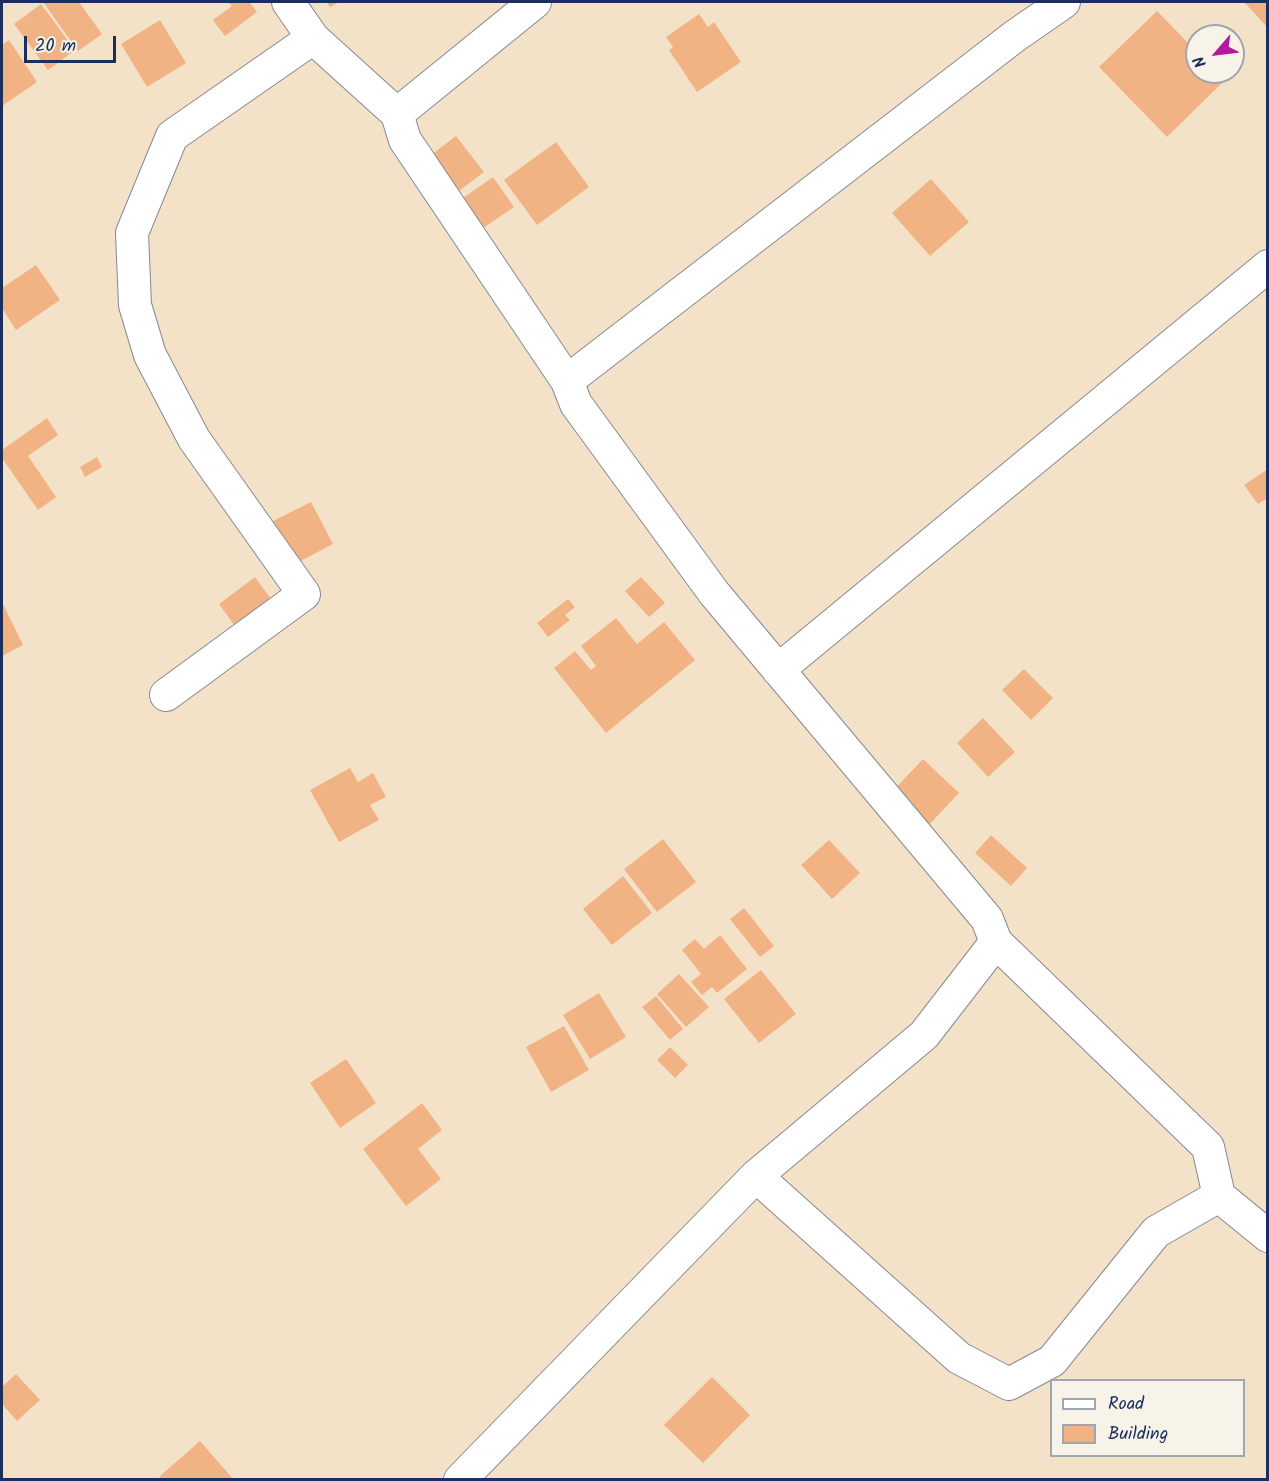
<!DOCTYPE html>
<style>
body{margin:0}
#map{position:relative;width:1269px;height:1481px;overflow:hidden;background:#f3e2c8;font-family:Kalam,sans-serif}
canvas{display:block}
.frame{position:absolute;inset:0;border:3px solid #1b2f5e;pointer-events:none}
.legend{position:absolute;left:1050px;top:1379px;width:195px;height:78px;box-sizing:border-box;background:#f7f3e8;border:2px solid #9fa5b1;margin:0;padding:8px 10px;list-style:none;font-size:18px;color:#1b2f5e}
.legend li{display:flex;align-items:center;gap:12px;height:30px}
.legend b{width:30px;border:2px solid #9fa5b1}
.north{position:absolute;left:1185px;top:24px;width:60px;height:60px;box-sizing:border-box;background:#f7f3e8;border:2px solid #9fa5b1;border-radius:50%;rotate:242deg;font-size:16px;font-weight:700;line-height:24px;text-align:center;color:#1b2f5e}
.north::after{content:'';display:block;margin:auto;width:21px;height:27px;background:#b5179e;clip-path:polygon(50% 0,100% 100%,50% 72%,0 100%)}
.scale{position:absolute;left:24px;top:36px;width:92px;height:27px;box-sizing:border-box;border:3px solid #1b2f5e;border-top:0;padding-left:8px;font-size:18px;line-height:21px;white-space:nowrap;color:#1b2f5e;-webkit-text-stroke:4px #f7f3e8;paint-order:stroke}
</style>
<div id="map">
<canvas width="1269" height="1481"></canvas>
<div class="frame"></div>
<ul class="legend">
<li><b style="height:8px;background:#fff"></b>Road</li>
<li><b style="height:16px;background:#f2b384"></b>Building</li>
</ul>
<div class="north">N</div>
<div class="scale">20 m</div>
</div>
<script>
const c = document.querySelector('canvas').getContext('2d');
c.lineJoin = 'round';
function fillPath(path, color) { c.fillStyle = color; c.fill(path, 'evenodd'); }
function trace(path, color, width, dash) { c.strokeStyle = color; c.lineWidth = width; c.lineCap = dash ? 'butt' : 'round'; c.setLineDash(dash || []); c.stroke(path); }
const building = new Path2D(`
 M43 2H79L102 34 78 51Z
 M228 2H249L257 12 225 36 213 20 232 6Z
 M327 2H339L330 7Z
 M1244 2H1268V28Z
 M41 4 75 50 48 70 14 24Z
 M1157 11 1197 52V72H1217L1225 80 1167 137 1099 67Z
 M699 14 708 27 714 22 741 62 697 92 669 50 673 47 666 37Z
 M160 20 186 63 147 87 121 44Z
 M9 40 37 82 2 106V45Z
 M456 136 484 172 459 191 431 155Z
 M556 142 589 187 537 225 504 180Z
 M493 177 514 207 473 235 453 205Z
 M931 179 969 222 930 256 892 213Z
 M36 265 60 300 16 330 2 308V288Z
 M47 418 58 435 28 456 56 497 38 510 2 458V450Z
 M97 457 102 467 85 477 80 467Z
 M1268 469V498L1258 504 1244 485Z
 M311 502 333 544 295 564 273 521Z
 M255 577 276 606 240 633 219 604Z
 M641 577 665 603 649 617 625 591Z
 M568 599 575 607 565 615 570 620 548 637 537 623Z
 M2 602 23 645 2 656Z
 M616 618 637 644 664 622 695 660 606 733 554 668 575 651 591 670 596 666 581 646Z
 M1024 669 1053 698 1031 720 1002 690Z
 M983 718 1015 752 988 777 957 743Z
 M923 759 959 793 925 829 889 795Z
 M350 768 358 782 373 773 386 797 370 805 379 820 339 842 310 790Z
 M991 835 1027 868 1011 886 975 853Z
 M663 839 696 882 657 912 624 869Z
 M829 840 860 873 832 899 801 865Z
 M623 876 652 913 612 945 583 909Z
 M744 908 774 946 760 957 730 919Z
 M720 935 747 969 717 993 712 987 702 995 691 982 701 974 682 950 695 939 704 949Z
 M761 970 796 1014 759 1043 724 999Z
 M679 974 709 1007 686 1027 657 994Z
 M599 993 626 1037 590 1059 563 1015Z
 M656 996 683 1029 670 1040 642 1007Z
 M564 1026 589 1070 551 1092 526 1047Z
 M670 1047 688 1065 675 1078 657 1060Z
 M346 1059 376 1103 340 1128 310 1083Z
 M422 1103 442 1130 418 1149 441 1179 406 1206 363 1149Z
 M16 1374 40 1400 17 1421 2 1404V1387Z
 M712 1377 750 1415 703 1463 664 1425Z
 M200 1441 234 1480H162L159 1477Z`);
const minor = new Path2D(`
 M288 2 313 38 397 114 405 140 567 381 576 404 714 593 987 919 996 942 1208 1147 1219 1196 1268 1236
 M397 114 535 2
 M567 381 1015 36 1064 2
 M778 670 1268 266
 M166 695 304 594 194 439 150 355 135 305 132 233 172 136 313 38
 M756 1176 959 1358 1009 1384 1052 1361 1156 1232 1219 1196
 M460 1480 756 1176 924 1035 996 942`);
fillPath(building, '#f2b384');
trace(minor, '#878893', 34);
trace(minor, '#fff', 32);
</script>
